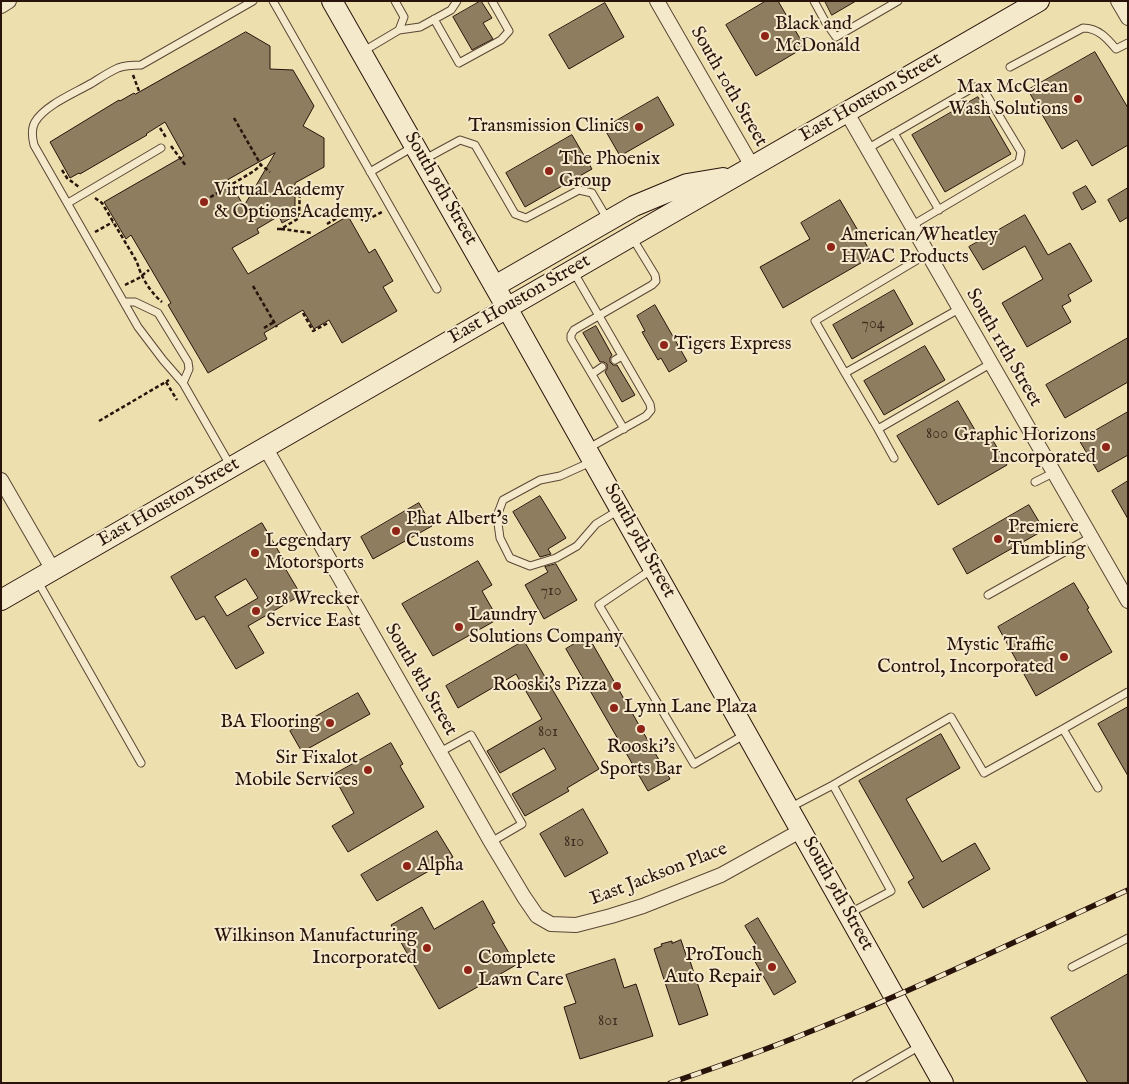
<!DOCTYPE html>
<style>
body{margin:0}
#map{position:relative;width:1129px;height:1084px;overflow:hidden;background:#eedfaf;font-family:"IM FELL English",serif}
canvas{display:block}
.frame{position:absolute;inset:0;border:2px solid #29130b;pointer-events:none}
</style>
<div id="map">
<canvas width="1129" height="1084"></canvas>
<div class="frame"></div>
</div>
<script>
const c = document.querySelector('canvas').getContext('2d');
c.lineJoin = 'round';
function fillPath(path, color) { c.fillStyle = color; c.fill(path, 'evenodd'); }
function trace(path, color, width, dash) { c.strokeStyle = color; c.lineWidth = width; c.lineCap = dash ? 'butt' : 'round'; c.setLineDash(dash || []); c.stroke(path); }
function write(font, color, halo, rows, align = 'center') {
  c.font = font + ' "IM FELL English",serif'; c.lineWidth = 4; c.setLineDash([]); c.textBaseline = 'middle'; c.strokeStyle = halo; c.fillStyle = color; for (const [text, x, y, turn = 0] of rows) {
    c.save(); c.translate(x, y); c.rotate((+turn || 0) * Math.PI / 180); c.textAlign = isNaN(turn) ? turn : align; if (halo) c.strokeText(text, 0, 0); c.fillText(text, 0, 0); c.restore();
  }
}
const building = new Path2D(`
 M481 1 492 18 483 23 493 39 472 50 453 17Z
 M766 1H778L805 47 756 76 726 25Z
 M825 1H856L832 15Z
 M605 3 624 37 569 69 549 35Z
 M246 32 270 46V69L293 70 314 106 303 126 324 138V167L295 183V216L282 223 279 216 257 229 259 233 232 248 248 274 348 216 369 253 375 249 393 281 383 287 397 311 342 343 329 320 314 329 303 310 264 333 267 339 208 373 168 305 171 303 131 235 126 239 104 202 184 156 165 122 146 134 147 135 80 174 79 173 70 178 50 142 119 100 120 101 134 93 135 94ZM275 153 244 206 228 180Z
 M1095 52 1128 108V145L1092 166 1077 140 1062 149 1028 90Z
 M658 97 674 125 620 156 604 128Z
 M978 97 1011 154 945 192 912 135Z
 M572 135 592 169 525 207 506 173Z
 M1086 186 1096 202 1082 210 1073 193Z
 M1128 188V217L1120 222 1108 200Z
 M840 200 873 256 783 308 760 267 810 239 801 223Z
 M1025 215 1048 255 1070 243 1092 281 1068 295 1071 301 1062 306 1071 322 1027 347 1002 303 1043 279 1025 246 983 270 969 247Z
 M894 290 913 324 852 359 833 325Z
 M655 305 687 361 669 372 661 358 658 360 642 332 645 331 637 316Z
 M596 326 612 355 610 358V362L613 365H617L635 395 622 402 605 372 607 369V364L604 362H600L583 333Z
 M1128 338V382L1065 418 1046 385Z
 M925 346 945 380 884 415 864 381Z
 M958 401 982 442 991 437 1007 465 938 505 897 436Z
 M1128 412V455L1098 472 1079 440Z
 M1128 481V519L1112 491Z
 M540 496 566 538 548 549 551 554 540 557 513 512Z
 M419 503 432 526 373 559 361 537Z
 M1029 505 1044 530 967 574 953 549Z
 M262 523 285 562 282 563 301 595 248 626 264 653 236 669 204 616 196 620 171 577ZM246 579 258 598 227 616 215 597Z
 M478 561 492 585 482 591 498 619 433 656 402 604Z
 M556 564 577 600 544 619 525 585 548 572 545 567Z
 M1074 583 1089 608 1087 609 1112 652 1036 696 998 627Z
 M588 636 670 779 648 791 566 649Z
 M524 641 599 769 567 788 569 791 525 816 512 794 556 769 544 748 500 773 487 751 542 719 516 674 458 708 446 686Z
 M358 693 370 714 302 752 290 731Z
 M1128 707V776L1098 724Z
 M941 734 960 768 906 799 942 862 975 843 990 869 923 908 908 882 914 878 859 781Z
 M391 743 403 764 400 766 424 807 348 852 332 826 354 813 333 775Z
 M583 809 608 853 565 877 540 834Z
 M437 831 453 857 377 901 361 875Z
 M483 901 495 923 492 924 516 965 439 1009 391 925 422 907 434 929Z
 M758 918 796 982 774 995 749 951 757 946 745 926Z
 M681 940 686 955H688L708 1015 679 1025 654 949 662 946 661 944 672 941V943Z
 M615 959 624 988 636 984 653 1036 580 1059 564 1007 576 1003 566 975Z
 M1128 974V1083H1088L1051 1018Z`);
const path = new Path2D(`
 M133 75 139 91
 M234 118 261 165 270 172
 M160 128 167 139
 M171 146 186 166
 M62 170 67 178 79 187
 M95 198 102 203 137 262C141 277 150 292 162 302
 M204 198H209L254 171 261 165
 M327 224 347 212 365 221 382 212
 M277 229H281L299 218 300 185
 M281 229 312 233
 M95 232 113 222
 M125 285 139 278 149 270
 M253 286 277 327
 M303 313 313 331 328 323
 M264 328 274 322
 M166 382 177 400
 M99 421 169 380`);
const lane = new Path2D(`
 M273 1 437 289
 M814 1 826 23 836 37 898 1
 M434 19 459 63 501 40 509 31 492 1
 M399 30 420 27 451 10 457 1
 M362 52 399 30 404 17 395 1
 M1010 67 1083 28C1098 28 1107 38 1116 49L1128 43
 M894 133 939 210
 M867 149 974 87 983 89 1021 152 1019 162 911 226
 M425 159 460 140 475 145 515 214 526 218 579 190 592 193 608 220
 M370 172 413 147
 M68 203 161 148
 M927 254 815 321 845 373 959 309
 M573 271 650 404 651 410 646 416 587 449
 M124 302H135L158 313 188 362 189 369 183 383
 M615 360 622 356
 M845 373 878 429
 M592 374 602 367
 M624 429 571 339V335L574 330 652 285 656 281 655 275 633 239
 M894 458 878 429 990 364
 M591 462 560 476 540 480 503 500 497 516 500 538 510 558 530 566 556 558 577 546 596 524 619 510
 M230 465 183 383 163 360 138 327 34 145C32 137 31 129 35 122 45 105 75 93 92 83 100 78 109 72 118 68 126 65 133 65 141 65L253 1
 M1035 482 1053 473
 M651 570 599 605 694 764 744 735
 M37 580 141 763
 M988 595 1091 537
 M440 752 471 735 522 824 491 842
 M833 785 951 717 984 773 1063 729
 M1098 788 1063 729 1128 692
 M791 807 833 785 891 891 850 913
 M1072 967 1128 938
 M856 1083 920 1046`);
const street = new Path2D(`
 M657 1 752 166
 M1118 1 1128 18
 M1 6 9 1
 M847 113 1128 601
 M265 447 491 842 524 897 537 916 551 924 576 925 611 916 643 906 721 875 802 830
 M1 480 53 570`);
const secondary = new Path2D(`
 M332 1 507 308 943 1083
 M495 286 634 206 687 184 723 178
 M1 600 1039 1`);
const rail = new Path2D(`
 M670 1083C717 1067 763 1051 809 1032 917 989 1022 938 1128 890`);
const markers = [
 [765,36,5,"#8f2418"],
 [1078,99,5,"#8f2418"],
 [639,127,5,"#8f2418"],
 [549,171,5,"#8f2418"],
 [204,202,5,"#8f2418"],
 [831,247,5,"#8f2418"],
 [664,345,5,"#8f2418"],
 [1106,447,5,"#8f2418"],
 [396,531,5,"#8f2418"],
 [998,539,5,"#8f2418"],
 [255,553,5,"#8f2418"],
 [256,611,5,"#8f2418"],
 [459,627,5,"#8f2418"],
 [1064,657,5,"#8f2418"],
 [617,686,5,"#8f2418"],
 [614,708,5,"#8f2418"],
 [330,723,5,"#8f2418"],
 [641,729,5,"#8f2418"],
 [368,770,5,"#8f2418"],
 [407,866,5,"#8f2418"],
 [427,948,5,"#8f2418"],
 [772,967,5,"#8f2418"],
 [468,970,5,"#8f2418"]
];
const numberNames = [
 ["704",873,325],
 ["800",937,435],
 ["710",551,592],
 ["801",548,733],
 ["810",574,843],
 ["801",608,1022]
];
const poiNames = [
 ["Black and",775,25],
 ["McDonald",775,47],
 ["Max McClean",1068,88,"right"],
 ["Wash Solutions",1068,110,"right"],
 ["Transmission Clinics",629,127,"right"],
 ["The Phoenix",559,160],
 ["Group",559,182],
 ["Virtual Academy",214,191],
 ["& Options Academy",214,213],
 ["American/Wheatley",841,236],
 ["HVAC Products",841,258],
 ["Tigers Express",674,345],
 ["Graphic Horizons",1096,436,"right"],
 ["Incorporated",1096,458,"right"],
 ["Phat Albert's",406,520],
 ["Customs",406,542],
 ["Premiere",1008,528],
 ["Tumbling",1008,550],
 ["Legendary",265,542],
 ["Motorsports",265,564],
 ["918 Wrecker",266,600],
 ["Service East",266,622],
 ["Laundry",469,616],
 ["Solutions Company",469,638],
 ["Mystic Traffic",1054,646,"right"],
 ["Control, Incorporated",1054,668,"right"],
 ["Rooski's Pizza",607,686,"right"],
 ["Lynn Lane Plaza",624,708],
 ["BA Flooring",320,723,"right"],
 ["Rooski's",641,748,"center"],
 ["Sports Bar",641,770,"center"],
 ["Sir Fixalot",358,759,"right"],
 ["Mobile Services",358,781,"right"],
 ["Alpha",417,866],
 ["Wilkinson Manufacturing",417,937,"right"],
 ["Incorporated",417,959,"right"],
 ["ProTouch",762,956,"right"],
 ["Auto Repair",762,978,"right"],
 ["Complete",478,959],
 ["Lawn Care",478,981]
];
const streetNames = [
 ["South 10th Street",728,87,60],
 ["East Houston Street",871,98,-30],
 ["South 9th Street",440,189,60],
 ["East Houston Street",520,300,-30],
 ["South 11th Street",1003,348,60],
 ["East Houston Street",169,503,-30],
 ["South 9th Street",639,541,61],
 ["South 8th Street",420,680,60],
 ["East Jackson Place",659,875,-21],
 ["South 9th Street",837,894,61]
];
fillPath(building, '#8f7d60');
trace(building, '#29130b', 1);
trace(lane, '#5a4634', 9);
trace(street, '#5a4634', 16);
trace(secondary, '#29130b', 22);
trace(path, '#29130b', 2.5, [4, 2.5]);
trace(lane, '#f4eacb', 7);
trace(street, '#f4eacb', 14);
trace(secondary, '#f4eacb', 20);
trace(rail, '#29130b', 5.5);
trace(rail, '#f4eacb', 4, [11]);
for (const [x, y, r, color] of markers) { const dot = new Path2D(); dot.arc(x, y, r, 0, 2 * Math.PI); c.fillStyle = color; c.fill(dot); trace(dot, '#f4eacb', 2); }
write('16px', '#422e20', null, numberNames);
write('19px', '#29130b', '#f4eacb', poiNames, 'left');
write('19px', '#29130b', '#f4eacb', streetNames);
</script>
